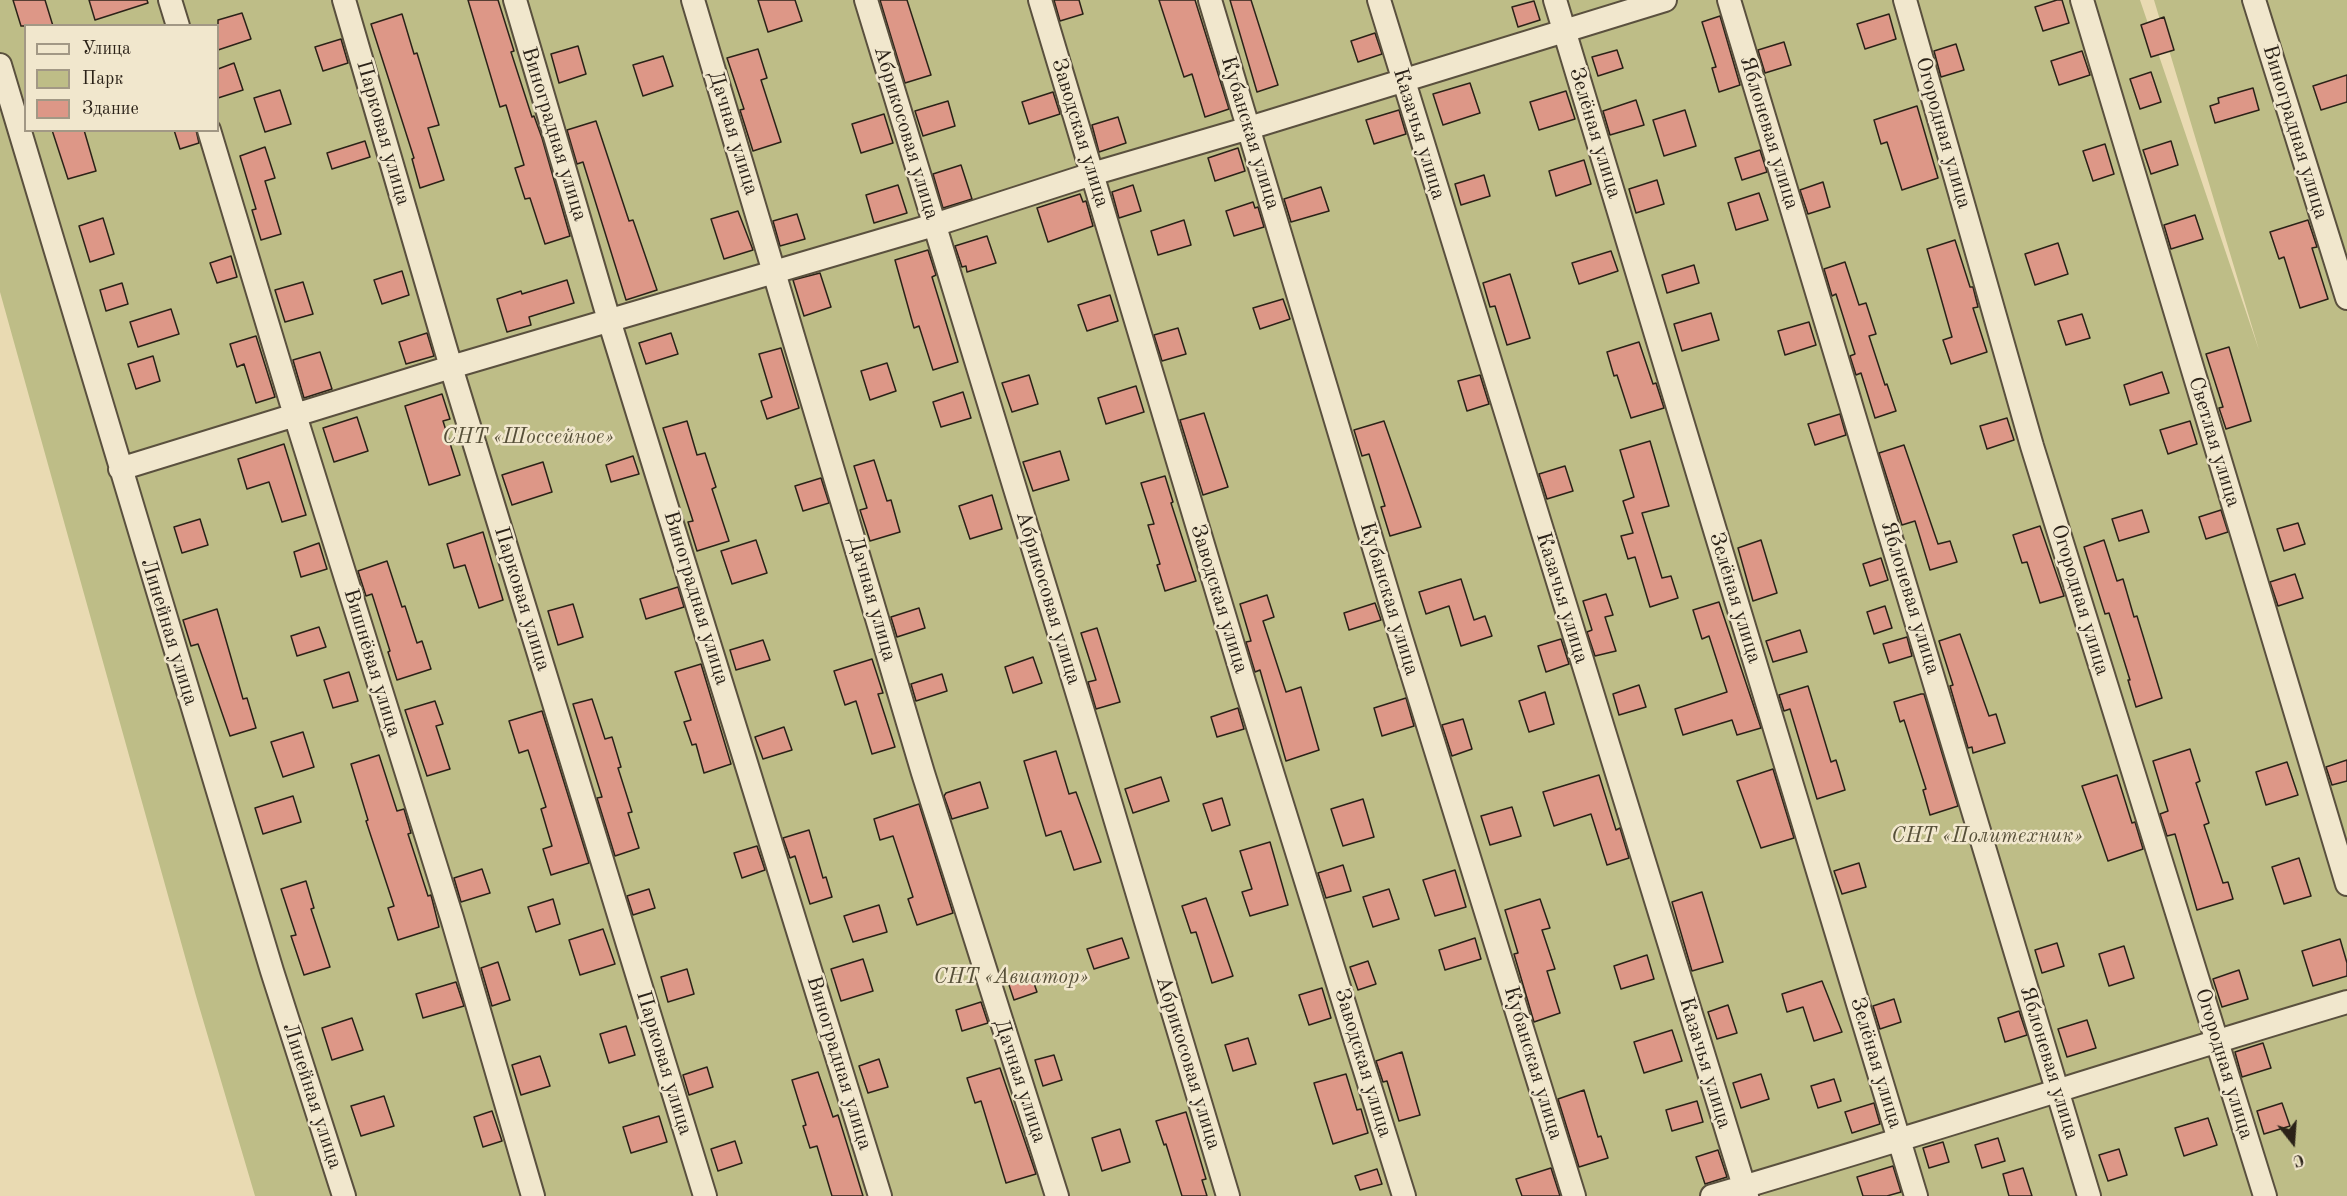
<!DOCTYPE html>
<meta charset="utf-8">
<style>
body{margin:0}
#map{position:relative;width:2347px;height:1196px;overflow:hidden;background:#e9dab2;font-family:"Old Standard TT",serif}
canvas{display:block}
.legend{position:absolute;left:24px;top:24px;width:195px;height:108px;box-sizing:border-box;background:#f1e7cd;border:2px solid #a29885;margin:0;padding:8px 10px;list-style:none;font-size:18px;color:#2b2218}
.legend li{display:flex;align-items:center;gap:12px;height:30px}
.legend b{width:30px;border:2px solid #a29885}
.north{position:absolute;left:2263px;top:1112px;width:60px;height:60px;-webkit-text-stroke:4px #f1e7cd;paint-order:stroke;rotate:163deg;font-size:16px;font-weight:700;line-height:24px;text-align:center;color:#2b2218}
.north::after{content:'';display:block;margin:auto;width:21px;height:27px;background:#2b2218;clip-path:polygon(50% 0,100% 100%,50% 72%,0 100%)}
</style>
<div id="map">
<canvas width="2347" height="1196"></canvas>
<ul class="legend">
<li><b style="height:8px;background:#f1e7cd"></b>Улица</li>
<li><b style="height:16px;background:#bebd87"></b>Парк</li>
<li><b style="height:16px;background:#dd9787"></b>Здание</li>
</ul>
<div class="north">С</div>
</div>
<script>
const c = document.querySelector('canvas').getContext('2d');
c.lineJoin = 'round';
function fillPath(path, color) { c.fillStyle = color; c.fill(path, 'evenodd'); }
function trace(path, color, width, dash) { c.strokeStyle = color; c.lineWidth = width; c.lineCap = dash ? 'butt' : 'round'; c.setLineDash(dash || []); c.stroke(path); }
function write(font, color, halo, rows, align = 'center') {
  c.font = font + ' "Old Standard TT",serif'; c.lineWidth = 5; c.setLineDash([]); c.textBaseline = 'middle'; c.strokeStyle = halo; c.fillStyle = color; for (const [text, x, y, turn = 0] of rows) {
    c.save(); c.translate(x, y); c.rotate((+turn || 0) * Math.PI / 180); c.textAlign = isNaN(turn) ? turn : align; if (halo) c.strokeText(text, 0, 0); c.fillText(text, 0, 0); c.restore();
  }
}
const green = new Path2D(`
 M0 0H2140L2259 350 2154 0H2347V1196H255L196 996 0 292ZM26 26H218V130H26Z`);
const building = new Path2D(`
 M13 0H45L53 26H21Z
 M89 0H147L148 3 95 20Z
 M468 0H498L514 51 511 52 532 117 534 116 542 138 570 236 545 244 530 198 525 199 515 168 524 165 506 105 500 107Z
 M758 0H795L802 21 768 32Z
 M880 0H907L931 75 905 83Z
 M1054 0H1079L1083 14 1060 21Z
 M1159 0H1195L1229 109 1205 117 1192 74 1184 77Z
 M1230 0H1251L1278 85 1257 92Z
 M2057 0H2062L2069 23 2043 31 2035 7Z
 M1534 1 1540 20 1518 27 1512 7Z
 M242 13 251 39 218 50V20Z
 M402 14 414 54 417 53 439 125 428 128 444 180 420 188 412 159 414 158 371 24Z
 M1889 14 1896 39 1865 49 1857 24Z
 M1720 16 1740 85 1719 92 1712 68 1716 67 1702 22Z
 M2164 17 2174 50 2151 57 2141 25Z
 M1375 33 1382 54 1358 62 1351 41Z
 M341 39 348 63 323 71 315 47Z
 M1784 42 1791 65 1765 73 1758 50Z
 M1956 44 1964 70 1941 77 1934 51Z
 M578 46 586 74 559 83 551 54Z
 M758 49 767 78 761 80 781 142 753 151 740 110 744 109 727 58Z
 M1617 50 1623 68 1598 76 1592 57Z
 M2082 51 2090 75 2059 85 2051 61Z
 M663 56 673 86 643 96 633 65Z
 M234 63 243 90 218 98V69Z
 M2151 72 2161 102 2140 109 2130 79Z
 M2347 75V102L2321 110 2313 86Z
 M1470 83 1480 113 1443 125 1433 94Z
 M2253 88 2259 110 2215 123 2210 106 2219 103 2218 98Z
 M280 90 291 124 265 132 254 98Z
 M1566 91 1575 119 1539 130 1530 102Z
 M1053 92 1060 114 1029 124 1022 102Z
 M1636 100 1644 125 1610 135 1603 111Z
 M948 101 955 126 923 136 915 111Z
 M1917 106 1938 178 1902 190 1887 142 1881 144 1874 120Z
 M1399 110 1406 134 1374 144 1366 120Z
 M1685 110 1696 146 1664 156 1653 120Z
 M884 114 893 143 861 153 852 124Z
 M1118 117 1126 143 1099 152 1092 125Z
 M596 121 629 221 633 220 657 290 626 300 583 162 577 164 567 130Z
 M52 130H84L96 171 68 179Z
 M174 130H196L199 143 180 149Z
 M365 141 370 157 332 169 327 153Z
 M2171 141 2178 165 2151 174 2143 150Z
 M2105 144 2114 174 2093 181 2083 151Z
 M265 147 275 178 265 181 281 234 261 240 252 210 256 209 240 156Z
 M1238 148 1245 171 1215 181 1208 158Z
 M1760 150 1767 172 1742 180 1735 158Z
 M1584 160 1591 184 1556 196 1549 171Z
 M961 165 972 199 943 208 933 174Z
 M1484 175 1490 196 1461 205 1455 184Z
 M1657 180 1664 204 1636 213 1629 189Z
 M1823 182 1830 207 1808 214 1800 190Z
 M898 185 907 213 874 223 866 195Z
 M1133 185 1141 211 1119 218 1112 192Z
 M1321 187 1329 211 1291 222 1284 199Z
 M1759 193 1768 220 1736 230 1728 203Z
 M1080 194 1083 202 1086 201 1093 226 1048 242 1037 208Z
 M1253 202 1255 208 1258 207 1264 227 1234 236 1226 211Z
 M738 211 753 250 724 259 711 219Z
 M797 214 805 239 780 246 773 221Z
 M2195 215 2203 239 2171 249 2164 225Z
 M103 218 114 254 90 262 79 226Z
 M1184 220 1191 245 1158 255 1151 231Z
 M2308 220 2317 247 2312 248 2328 299 2300 308 2284 257 2279 259 2270 232Z
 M987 236 996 263 967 272 966 266 962 267 955 246Z
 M1955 240 1970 287H1973L1978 307 1973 308 1987 352 1951 364 1943 340 1952 337 1927 249Z
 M2058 243 2068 274 2035 285 2025 254Z
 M928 250 936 275 932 277 958 362 933 370 919 326 914 328 895 260Z
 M1611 251 1618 271 1579 284 1572 263Z
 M231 256 237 277 217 283 210 263Z
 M1845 262 1859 305 1866 303 1876 334 1869 336 1885 385 1887 384 1896 411 1875 418 1861 373 1856 375 1850 356 1855 354 1836 294 1832 296 1824 269Z
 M1694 265 1699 283 1667 293 1662 275Z
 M402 271 409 295 382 304 374 280Z
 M820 273 831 307 804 316 793 280Z
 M1510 274 1530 338 1507 345 1495 306 1490 307 1483 283Z
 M567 280 574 303 529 317 531 325 507 332 497 299 521 291 522 294Z
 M303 282 313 314 285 322 275 290Z
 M122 283 128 304 106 311 100 290Z
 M1110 295 1118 321 1087 331 1078 305Z
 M1283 299 1290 319 1260 329 1253 308Z
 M171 309 179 334 138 347 130 322Z
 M1711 313 1719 340 1682 351 1674 324Z
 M2082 314 2090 338 2066 345 2058 321Z
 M1809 322 1816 345 1785 355 1778 331Z
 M1178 328 1186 354 1162 361 1154 335Z
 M427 333 434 356 406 364 399 342Z
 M671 333 678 354 646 364 639 343Z
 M256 336 275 397 256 403 244 364 237 367 230 344Z
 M1639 342 1653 384 1656 383 1664 408 1631 418 1617 375 1614 376 1607 352Z
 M2229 347 2251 421 2226 429 2219 408 2223 407 2206 354Z
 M781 348 799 408 767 419 761 401 772 397 759 354Z
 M320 352 332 389 304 398 293 360Z
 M153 356 160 381 136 389 128 364Z
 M887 363 896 391 870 400 861 371Z
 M2162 372 2169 393 2130 405 2124 385Z
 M1029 375 1038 404 1012 412 1002 383Z
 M1480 375 1489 404 1467 411 1458 381Z
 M1136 386 1144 412 1106 424 1098 398Z
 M963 392 971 418 941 427 933 402Z
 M442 394 450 419 443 421 460 475 429 485 405 406Z
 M1204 413 1228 487 1203 495 1180 420Z
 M1840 414 1846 435 1815 445 1808 424Z
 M357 417 368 451 334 462 323 428Z
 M2007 418 2014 440 1987 449 1980 426Z
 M687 421 697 455 705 453 716 487 712 489 729 541 697 551 688 522 693 521 663 428Z
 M1384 421 1421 527 1390 536 1381 507 1385 506 1369 454 1362 456 1354 430Z
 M2190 421 2197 444 2168 454 2160 430Z
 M1650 441 1669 506 1642 513 1662 578 1671 576 1678 598 1650 607 1635 557 1628 559 1621 536 1633 533 1623 501 1634 497 1620 450Z
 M284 444 306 515 282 522 269 482 247 489 238 459Z
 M1904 445 1938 544 1950 541 1957 562 1930 570 1915 521 1902 525 1879 453Z
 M1060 451 1069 480 1033 491 1023 462Z
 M633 456 639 474 611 482 606 465Z
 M874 460 887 501 891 500 900 532 870 541 860 510 867 508 854 466Z
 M543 462 552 492 512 505 502 475Z
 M1565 466 1573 491 1547 499 1539 474Z
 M1165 476 1173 502 1171 503 1196 581 1165 591 1157 565 1160 564 1148 525 1154 524 1141 483Z
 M821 478 829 503 803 511 795 486Z
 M992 495 1002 529 970 539 959 506Z
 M2142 510 2149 532 2119 541 2112 519Z
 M2221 510 2228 532 2206 539 2199 517Z
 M200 519 208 545 182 553 174 527Z
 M2298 523 2305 544 2284 551 2277 529Z
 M2040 526 2064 596 2040 603 2027 562 2022 563 2013 535Z
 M483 532 503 600 479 608 465 565 454 568 447 544Z
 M756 540 767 573 732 584 721 551Z
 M1761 540 1777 593 1753 601 1738 548Z
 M2104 540 2117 581 2123 579 2134 617 2137 616 2162 698 2136 707 2128 680H2130L2109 613 2105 614 2084 547Z
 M319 543 327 569 301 577 294 552Z
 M1881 558 1888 580 1870 586 1863 564Z
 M387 561 402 607 405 606 417 643 422 641 431 669 397 680 388 652 390 651 372 594 366 596 358 571Z
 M2295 574 2303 598 2278 606 2270 582Z
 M1461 579 1474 620 1485 616 1492 636 1461 646 1449 606 1426 614 1419 592Z
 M678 587 684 607 646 619 640 599Z
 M1606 594 1613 615 1605 617 1616 651 1595 656 1587 632 1592 630 1583 601Z
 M1267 595 1274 617 1263 621 1286 692 1301 687 1319 750 1286 761 1260 670 1255 672 1246 642 1251 641 1240 604Z
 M1719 602 1761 728 1737 735 1732 720 1683 735 1675 709 1727 692 1709 636 1702 639 1693 610Z
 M1375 603 1381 620 1349 630 1344 613Z
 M573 604 583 637 558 645 548 611Z
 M1885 606 1892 628 1874 634 1867 612Z
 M919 608 925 628 897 637 891 617Z
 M217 609 243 699 247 698 256 728 230 736 198 644 191 646 183 620Z
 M319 627 326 647 297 656 291 636Z
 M1097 628 1120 702 1096 709 1088 682 1096 680 1081 633Z
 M1800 630 1807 652 1773 662 1766 641Z
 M1960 634 1989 716 1996 714 2005 743 1973 753 1972 747 1968 748 1950 686 1953 685 1939 641Z
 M1907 637 1912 656 1889 663 1883 644Z
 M1561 639 1569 664 1546 672 1538 646Z
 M763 640 770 660 736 670 730 650Z
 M1033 657 1042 683 1013 693 1005 667Z
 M872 659 883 693 878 694 895 747 872 754 856 701 845 705 834 671Z
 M701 664 731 764 704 773 696 744 692 745 684 722 691 720 675 672Z
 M349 672 358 701 333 708 324 680Z
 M942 674 947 691 916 701 911 684Z
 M1639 685 1646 707 1619 715 1613 694Z
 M1808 686 1831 762 1836 760 1845 790 1817 799 1790 709 1784 711 1779 695Z
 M1545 692 1554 724 1529 732 1519 701Z
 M1921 694H1924L1958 806 1930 815 1923 790 1926 789 1904 720 1900 722 1894 702Z
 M1406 698 1414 726 1382 736 1374 708Z
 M592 699 605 739 612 737 621 767 618 768 632 812 628 813 639 848 615 856 597 798 602 797 573 704Z
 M435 701 443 724 436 726 450 769 427 776 405 710Z
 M1238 708 1244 729 1217 737 1211 717Z
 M542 711 589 863 551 875 543 849 552 846 541 809 546 807 528 750 519 753 509 721Z
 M1463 719 1472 749 1452 756 1442 725Z
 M784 727 792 750 763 759 755 737Z
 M303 732 314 767 283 777 271 742Z
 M2190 749 2200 781 2196 783 2209 823 2204 825 2223 883 2228 882 2233 899 2197 910 2175 834 2167 836 2160 814 2168 811 2153 761Z
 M1056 751 1069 794 1076 792 1101 862 1074 870 1061 831 1046 836 1024 761Z
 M379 755 397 811 404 809 411 833 408 834 428 896 431 895 439 927 398 940 388 908 394 906 366 821 368 820 351 764Z
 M2347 760V781L2332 785 2326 767Z
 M2287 762 2298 795 2266 805 2256 772Z
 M1773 769 1794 838 1761 848 1737 781Z
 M1599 775 1616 830 1620 828 1629 858 1607 865 1591 814 1554 826 1543 792Z
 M2117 775 2132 823 2135 822 2143 849 2108 861 2082 786Z
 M1161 777 1169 801 1133 813 1125 789Z
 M980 782 988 808 952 819 944 796 946 793Z
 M293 796 301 822 263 834 255 808Z
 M1222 798 1230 825 1212 831 1203 804Z
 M1363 799 1374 837 1343 846 1331 809Z
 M919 804 953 913 917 925 908 899 913 897 893 836 880 840 874 819Z
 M1512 807 1521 836 1490 845 1481 816Z
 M809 830 823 878 826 877 832 897 810 904 795 856 790 858 783 838Z
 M1270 842 1288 905 1250 916 1242 892 1252 889 1240 851Z
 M757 846 765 870 742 878 734 853Z
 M2299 858 2311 896 2284 904 2272 867Z
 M1859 863 1866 887 1842 894 1834 871Z
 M1343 865 1351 891 1326 898 1318 873Z
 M482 869 490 893 461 902 454 878Z
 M1455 870 1466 907 1435 916 1423 880Z
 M306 881 314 908 311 909 330 967 304 975 291 936 296 935 281 889Z
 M649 889 655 908 633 915 627 896Z
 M1389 889 1399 919 1373 927 1363 897Z
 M1702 892 1723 962 1692 971 1672 902Z
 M1206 898 1233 976 1212 983 1196 932 1191 933 1182 906Z
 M553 899 560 924 536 932 528 907Z
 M1540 899 1550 928 1542 930 1555 969 1547 971 1560 1013 1534 1022 1514 954 1518 953 1505 910Z
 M879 905 887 932 853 942 844 916Z
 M603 929 615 964 580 975 569 940Z
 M1122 938 1129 958 1094 969 1087 949Z
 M1475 938 1481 959 1445 970 1439 950Z
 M2340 939 2347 963V976L2313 986 2302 951Z
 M2057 943 2064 966 2042 973 2035 950Z
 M2124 946 2134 978 2109 986 2099 954Z
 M1647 955 1654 979 1621 989 1614 966Z
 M863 959 873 991 841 1001 831 969Z
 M1368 961 1376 984 1358 990 1350 967Z
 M498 962 510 1000 492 1006 481 968Z
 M687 969 694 994 668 1002 661 977Z
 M2239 970 2248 999 2222 1007 2213 979Z
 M1030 972 1037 992 1014 1000 1007 979Z
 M1822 981 1842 1032 1814 1041 1803 1007 1787 1012 1782 994Z
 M456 982 464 1006 423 1018 416 994Z
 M1322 988 1331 1018 1309 1025 1299 995Z
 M1894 999 1901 1022 1880 1029 1873 1006Z
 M981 1002 988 1023 962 1031 956 1010Z
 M1728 1005 1737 1033 1717 1039 1708 1012Z
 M2019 1011 2027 1035 2005 1042 1998 1018Z
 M352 1018 363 1050 332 1060 322 1028Z
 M2087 1020 2096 1048 2067 1057 2058 1029Z
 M626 1026 635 1055 609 1063 600 1034Z
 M1672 1030 1682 1061 1644 1073 1634 1042Z
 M1248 1038 1256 1064 1233 1071 1225 1045Z
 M2263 1043 2271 1068 2242 1077 2235 1052Z
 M1402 1052 1420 1115 1399 1121 1387 1081 1383 1082 1376 1061Z
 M1054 1055 1062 1080 1043 1086 1035 1060Z
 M540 1056 550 1086 521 1095 512 1065Z
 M879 1059 888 1087 868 1093 859 1066Z
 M707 1067 713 1087 689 1095 683 1075Z
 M1000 1068 1036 1174 1006 1183 981 1101 975 1103 967 1078Z
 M818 1072 833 1117 838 1115 863 1196H832L817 1146 810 1148 803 1126 806 1125 792 1080Z
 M1346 1074 1357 1110 1361 1109 1368 1133 1333 1144 1314 1083Z
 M1761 1074 1769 1099 1741 1108 1733 1083Z
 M1834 1079 1841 1101 1818 1108 1811 1086Z
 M1584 1090 1598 1137 1601 1136 1608 1158 1579 1167 1558 1099Z
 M384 1096 394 1126 361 1136 351 1106Z
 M1697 1101 1703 1122 1672 1131 1666 1110Z
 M1874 1103 1880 1124 1852 1133 1845 1112Z
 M2282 1103 2290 1126 2264 1134 2257 1111Z
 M492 1111 502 1141 483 1147 474 1117Z
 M1186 1112 1206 1179 1202 1180 1207 1196H1182L1166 1144 1164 1145 1156 1121Z
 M659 1116 667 1142 631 1153 623 1127Z
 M2208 1118 2217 1145 2184 1156 2175 1128Z
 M1120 1129 1130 1162 1102 1171 1092 1138Z
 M1998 1138 2005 1161 1982 1168 1975 1145Z
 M735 1141 742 1163 718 1171 711 1149Z
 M1943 1142 1949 1162 1929 1168 1923 1148Z
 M2119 1149 2127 1175 2108 1181 2099 1155Z
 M1718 1150 1727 1177 1705 1184 1696 1157Z
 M1893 1166 1901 1192 1887 1196H1863L1857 1177Z
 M1551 1168 1560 1196H1522L1516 1179Z
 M2023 1168 2032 1196H2009L2003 1174Z
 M1377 1169 1382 1184 1360 1190 1355 1176Z`);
const minor = new Path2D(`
 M170 0 178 26
 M344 0 451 367 705 1196
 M515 0 609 320 880 1196
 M693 0 923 773 1057 1196
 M866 0 1088 728 1228 1196
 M1040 0 1245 685 1404 1196
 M1210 0 1401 638 1574 1196
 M1379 0 1747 1196
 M1555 0 1916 1196
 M1729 0 2089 1196
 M1905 0 2032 446 2265 1196
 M2082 0 2347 884
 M2254 0 2347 298
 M0 65 272 971 344 1196
 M209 130 295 415 452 918 533 1196
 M120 469 451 367 934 225 1092 174 1249 128 1665 0
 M1712 1196C1924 1134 2135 1065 2347 1002`);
const streetNames = [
 ["Виноградная улица",2295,132,73],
 ["Парковая улица",383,133,74],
 ["Дачная улица",733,133,73],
 ["Абрикосовая улица",906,133,73],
 ["Заводская улица",1080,133,73],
 ["Кубанская улица",1250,133,73],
 ["Зелёная улица",1595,133,73],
 ["Яблоневая улица",1769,133,73],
 ["Огородная улица",1943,133,74],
 ["Виноградная улица",554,134,73],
 ["Казачья улица",1419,134,73],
 ["Светлая улица",2214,442,73],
 ["Виноградная улица",696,598,73],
 ["Абрикосовая улица",1048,598,73],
 ["Казачья улица",1562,598,73],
 ["Зелёная улица",1735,598,73],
 ["Яблоневая улица",1910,598,73],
 ["Парковая улица",522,599,73],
 ["Дачная улица",872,599,74],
 ["Заводская улица",1219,599,73],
 ["Кубанская улица",1389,599,73],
 ["Огородная улица",2080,600,73],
 ["Линейная улица",169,632,73],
 ["Вишнёвая улица",372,663,73],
 ["Парковая улица",664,1063,73],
 ["Виноградная улица",839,1063,73],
 ["Абрикосовая улица",1188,1063,73],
 ["Заводская улица",1363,1063,73],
 ["Кубанская улица",1533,1063,73],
 ["Казачья улица",1705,1063,73],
 ["Зелёная улица",1876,1063,73],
 ["Яблоневая улица",2049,1063,73],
 ["Огородная улица",2224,1064,73],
 ["Дачная улица",1020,1081,72],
 ["Линейная улица",312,1096,72]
];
const parkNames = [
 ["СНТ «Шоссейное»",528,437],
 ["СНТ «Политехник»",1987,836],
 ["СНТ «Авиатор»",1011,977]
];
fillPath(green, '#bebd87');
fillPath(building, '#dd9787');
trace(building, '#2b2218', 1.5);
trace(minor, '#5a503e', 26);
trace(minor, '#f1e7cd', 22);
write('21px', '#2b2218', '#f1e7cd', streetNames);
write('italic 21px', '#575039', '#f1e7cd', parkNames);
</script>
